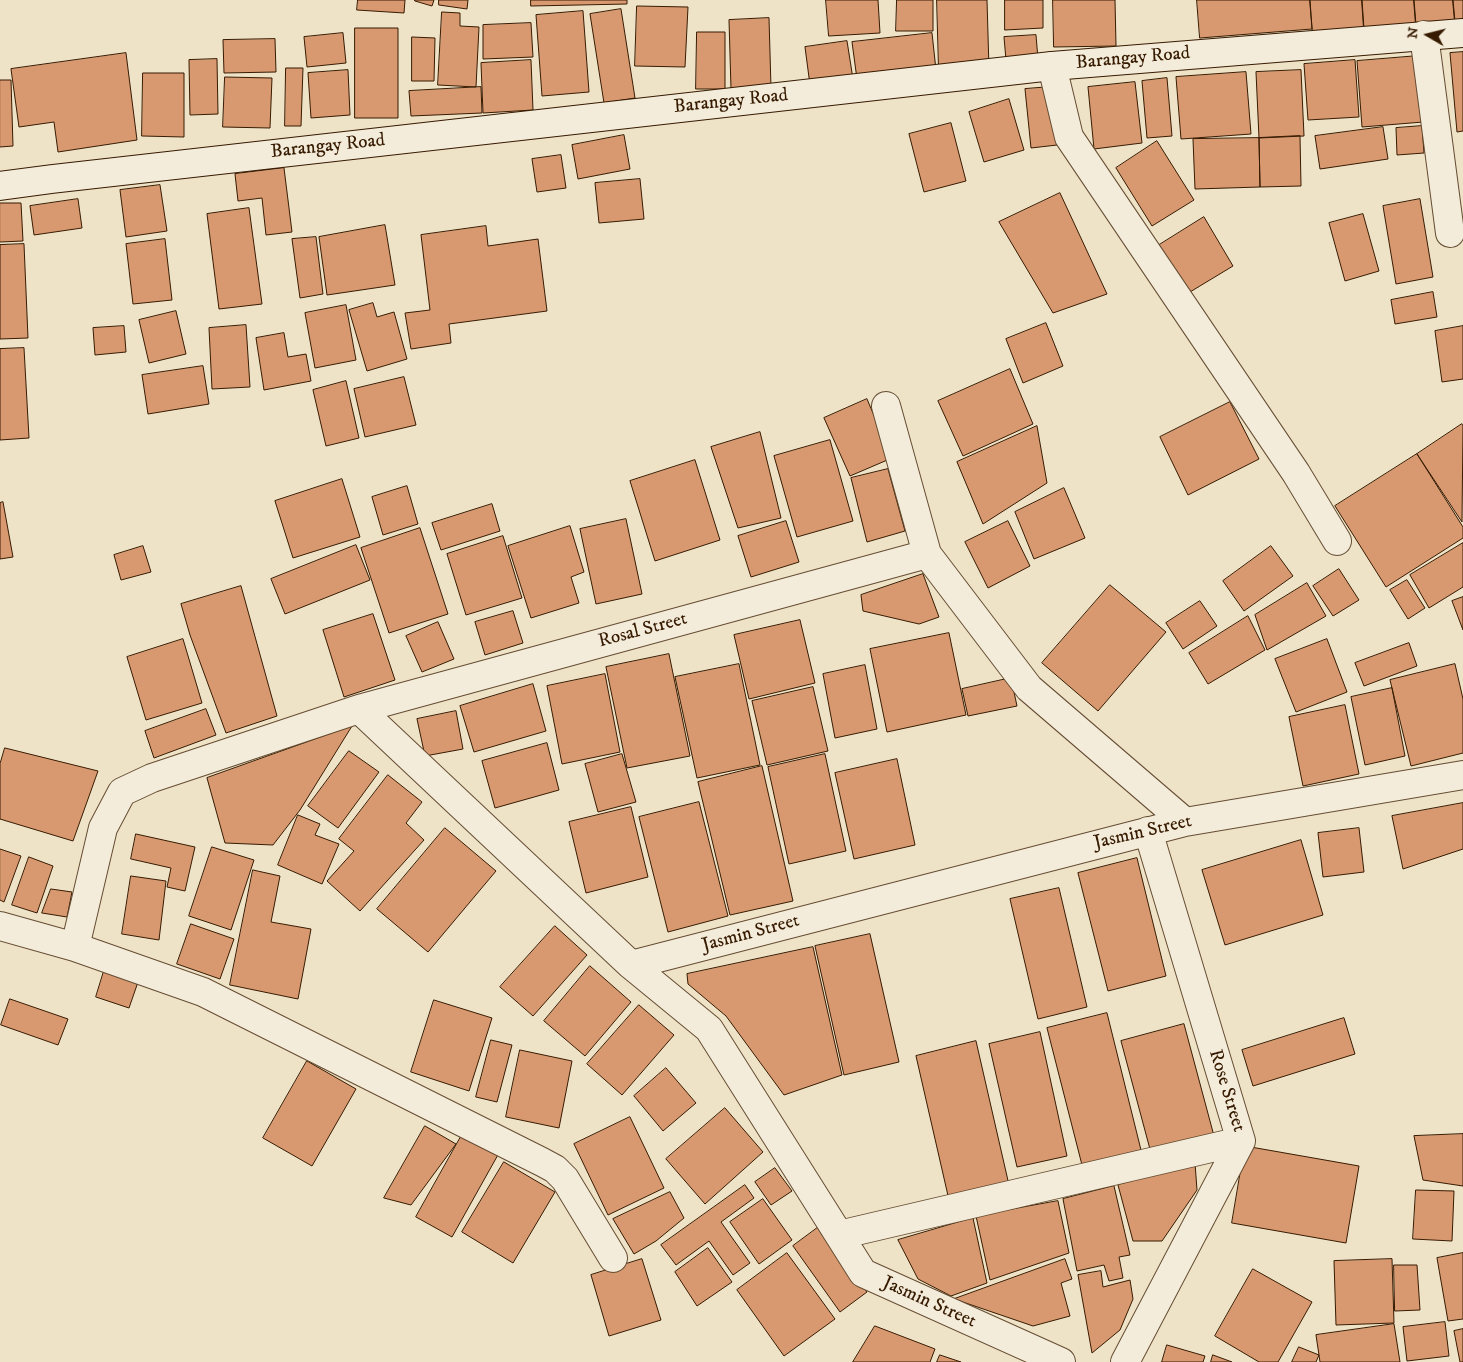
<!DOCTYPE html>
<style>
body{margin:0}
#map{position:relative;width:1463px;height:1362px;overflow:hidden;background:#eee2c7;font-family:"IM FELL DW Pica",serif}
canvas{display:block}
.north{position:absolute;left:1403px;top:10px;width:50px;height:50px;-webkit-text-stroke:4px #f4ecdb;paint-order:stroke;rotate:278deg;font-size:14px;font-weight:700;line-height:20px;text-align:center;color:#371b01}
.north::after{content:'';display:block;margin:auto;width:18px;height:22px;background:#371b01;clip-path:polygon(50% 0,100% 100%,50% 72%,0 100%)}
</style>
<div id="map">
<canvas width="1463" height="1362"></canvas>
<div class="north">N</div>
</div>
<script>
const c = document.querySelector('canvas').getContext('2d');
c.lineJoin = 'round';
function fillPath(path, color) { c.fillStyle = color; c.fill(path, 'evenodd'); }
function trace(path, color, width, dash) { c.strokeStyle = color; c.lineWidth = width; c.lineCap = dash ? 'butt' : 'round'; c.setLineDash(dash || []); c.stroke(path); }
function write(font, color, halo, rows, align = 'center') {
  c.font = font + ' "IM FELL DW Pica",serif'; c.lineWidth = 5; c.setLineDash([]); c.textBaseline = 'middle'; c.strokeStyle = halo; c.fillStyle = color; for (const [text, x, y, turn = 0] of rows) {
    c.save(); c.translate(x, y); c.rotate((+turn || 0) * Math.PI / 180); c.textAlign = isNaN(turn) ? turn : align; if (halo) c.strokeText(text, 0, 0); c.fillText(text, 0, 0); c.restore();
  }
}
const building = new Path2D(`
 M358 0H405L404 13 357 10Z
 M415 0H434L432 6 415 1Z
 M439 0H468L467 9 439 5Z
 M531 0H627V4L531 6Z
 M826 0H878L880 33 829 36Z
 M897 0H933V31H896Z
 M937 0H987L989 69 939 71Z
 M1005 0H1043V28L1005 30Z
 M1053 0H1115L1116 46 1054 47Z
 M1197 0H1310L1312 29 1200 38Z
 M1310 0H1362L1364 29 1313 34Z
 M1362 0H1414L1416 25 1364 29Z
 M1414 0H1453L1455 22 1416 25Z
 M1453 0H1463V21L1455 22Z
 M637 6 688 7 685 67 635 66Z
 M621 9 635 98 604 103 590 14Z
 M583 11 589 92 542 96 536 15Z
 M442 12 460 13V26L479 27 476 87 438 85Z
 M769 18 771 88 731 89 729 20Z
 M531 23 533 57 483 59V25Z
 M355 28H398V118H355Z
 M697 32H725V89H696Z
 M343 33 346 63 307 67 304 37Z
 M932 33 936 70 857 79 852 42Z
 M1036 35 1038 59 1006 60 1004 37Z
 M412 37 435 38 434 81H412Z
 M275 39 276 72 224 73 223 40Z
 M847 41 853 79 810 85 805 47Z
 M1463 52V131L1457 132 1450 53Z
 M126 53 137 140 58 152 54 122 19 127 11 69Z
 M1418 56 1423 122 1362 127 1357 61Z
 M217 59 218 114 190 115 189 60Z
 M531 60 533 110 483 113 481 63Z
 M1355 60 1359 117 1308 120 1304 64Z
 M286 68H303L301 126H285Z
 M348 70 350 115 311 118 308 73Z
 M1301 70 1304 136 1259 138 1256 72Z
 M1246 72 1251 134 1181 139 1176 77Z
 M143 73H184V137L142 136Z
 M225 77 272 78 270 128 223 127Z
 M1167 78 1172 136 1147 138 1142 81Z
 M0 80H11L13 146 0 147Z
 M1135 82 1142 143 1094 149 1088 87Z
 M481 87 482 113 411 116 409 91Z
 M1050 87 1057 145 1031 148 1025 89Z
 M1009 99 1024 150 984 162 969 112Z
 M951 123 966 181 924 192 909 134Z
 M1422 126 1424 153 1397 155 1396 128Z
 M1383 127 1388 159 1320 169 1315 136Z
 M624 135 630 169 578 179 572 145Z
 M1300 136 1301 186 1260 187 1259 138Z
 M1259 138 1260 187 1195 189 1193 139Z
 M1157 141 1194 200 1152 226 1116 168Z
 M561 155 566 188 537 192 532 159Z
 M284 168 292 232 266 235 262 198 238 201 235 174Z
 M640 179 644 219 599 223 595 183Z
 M160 185 167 231 126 237 120 190Z
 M1060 193 1107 294 1053 313 999 222Z
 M78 199 82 228 34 235 30 206Z
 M1420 199 1433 277 1396 284 1383 206Z
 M0 203H21L23 241 0 242Z
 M249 208 262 304 219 309 207 214Z
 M1363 214 1379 271 1345 281 1329 223Z
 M1204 217 1233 266 1185 295 1156 247Z
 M385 225 395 285 327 295 319 237Z
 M486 226 488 246 538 239 547 311 449 324 451 343 411 349 405 313 430 310 421 235Z
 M316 237 323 294 300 298 292 239Z
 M165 239 172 300 133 304 126 244Z
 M24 244 28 338 0 339V245Z
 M1433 292 1437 317 1395 324 1391 300Z
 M373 303 377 317 394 312 407 359 367 371 349 310Z
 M346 305 356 360 315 368 305 313Z
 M176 311 186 354 149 363 139 320Z
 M1046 323 1063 366 1023 383 1006 339Z
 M246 325 250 387 212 389 209 328Z
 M124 326 126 352 95 355 93 328Z
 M1463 326V379L1442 382 1435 331Z
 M284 333 288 357 306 354 311 381 264 390 256 338Z
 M24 348 29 438 0 440V349Z
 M203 366 209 404 148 414 142 375Z
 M1010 369 1033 424 963 456 938 401Z
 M404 377 416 425 365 437 354 389Z
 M346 381 359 438 326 446 313 390Z
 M867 399 892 458 850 476 824 418Z
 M1230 402 1259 459 1188 495 1160 437Z
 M1462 424 1463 426 1462 522 1417 454Z
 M1037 426 1047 483 983 524 957 462Z
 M760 432 781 518 738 528 711 447Z
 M830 440 853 521 797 537 774 456Z
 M1417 454 1463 527V538L1386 587 1335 506Z
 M695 460 720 540 655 561 630 481Z
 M888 469 905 531 867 542 851 478Z
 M342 479 360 537 293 558 275 501Z
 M407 486 418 524 383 535 372 497Z
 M1064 488 1085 538 1034 559 1015 512Z
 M3 502 13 557 0 559V503Z
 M492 504 500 531 441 550 432 523Z
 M626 519 642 594 596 604 580 529Z
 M786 521 799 562 751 577 738 536Z
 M1008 521 1030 566 988 588 965 542Z
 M570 526 584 572 571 577 579 603 531 618 508 546Z
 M420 528 448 614 389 633 361 548Z
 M503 536 522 598 466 615 447 554Z
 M1463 543V587L1429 608 1410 575Z
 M356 545 370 580 285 614 271 579Z
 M143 546 151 572 121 580 114 555Z
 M1271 546 1293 576 1244 611 1223 581Z
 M1339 569 1359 600 1333 616 1313 586Z
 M923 574 939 617 919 624 863 611 861 595Z
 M1407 580 1425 608 1408 619 1390 590Z
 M1307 583 1326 616 1267 650 1255 615Z
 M1110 585 1166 632 1098 711 1042 663Z
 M241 586 277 716 226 733 190 635 181 604Z
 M1463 597V630L1452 601Z
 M1200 601 1217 626 1183 649 1166 623Z
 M513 611 523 643 485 655 475 622Z
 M373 614 395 680 344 697 323 630Z
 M1248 616 1265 650 1208 684 1189 653Z
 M800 620 815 683 749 699 734 635Z
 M438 622 454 659 422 672 406 636Z
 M949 633 966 715 887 732 870 649Z
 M183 639 202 703 146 720 127 657Z
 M1327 639 1347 692 1296 712 1275 659Z
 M1409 643 1417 666 1364 686 1355 663Z
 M669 654 690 756 627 768 606 667Z
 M739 664 760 765 697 778 675 677Z
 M1455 664 1463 699V753L1411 766 1390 680Z
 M865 665 877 729 835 738 823 674Z
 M605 674 620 752 562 764 547 686Z
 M1011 678 1017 706 968 716 962 689Z
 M533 684 546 731 474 752 460 706Z
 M813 687 828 751 767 765 752 701Z
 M1392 688 1405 756 1365 765 1351 697Z
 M1345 705 1359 774 1303 786 1289 717Z
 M206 709 216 735 154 758 145 731Z
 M456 711 463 749 425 756 417 719Z
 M352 726 300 810 273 845 225 843 207 778Z
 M547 743 559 790 495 808 482 761Z
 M5 748 98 771 73 841 0 819V764Z
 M349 751 379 772 338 828 308 806Z
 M622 754 636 802 598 812 585 764Z
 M825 754 846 851 789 864 768 767Z
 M897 759 915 845 854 859 835 773Z
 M762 766 793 901 730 915 698 782Z
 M388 775 422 802 406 823 424 840 360 911 327 881 354 851 339 839Z
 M699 802 728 916 668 932 639 817Z
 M1463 803V849L1403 869 1392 816Z
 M631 807 648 877 586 893 569 822Z
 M298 815 320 824 315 835 339 844 322 884 278 865Z
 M445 828 496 871 428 952 377 909Z
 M1359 828 1364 872 1323 877 1318 833Z
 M136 834 195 847 185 891 167 887 171 868 131 859Z
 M1301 840 1323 915 1225 945 1202 870Z
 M212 847 254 860 231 930 189 916Z
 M0 849 21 856 4 902 0 900Z
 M29 857 53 866 37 913 12 905Z
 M1137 858 1166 976 1108 991 1078 873Z
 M253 870 280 876 271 922 311 929 298 999 230 985Z
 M131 876 166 881 159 940 122 934Z
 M1059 888 1087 1007 1038 1019 1010 899Z
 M51 889 72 892 67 917 42 913Z
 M191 924 234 939 220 979 177 964Z
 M555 926 587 955 533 1016 500 987Z
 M870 934 899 1062 844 1075 815 946Z
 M813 947 842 1075 784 1095 726 1016 688 984 687 974Z
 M590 966 631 1002 585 1056 544 1021Z
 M104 971 138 982 129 1008 96 997Z
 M10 999 68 1019 58 1045 1 1025Z
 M434 1000 492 1018 469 1091 411 1072Z
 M639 1005 674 1035 622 1095 587 1064Z
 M1107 1013 1141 1150 1082 1165 1047 1028Z
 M1344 1018 1355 1054 1253 1086 1242 1050Z
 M1184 1024 1214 1136 1151 1153 1121 1041Z
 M1040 1032 1067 1156 1017 1167 989 1044Z
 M491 1040 512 1045 497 1102 476 1097Z
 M976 1041 1009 1185 949 1200 916 1056Z
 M520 1050 572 1061 559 1128 506 1117Z
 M307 1061 356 1089 312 1166 263 1138Z
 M666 1068 696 1103 663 1131 634 1096Z
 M725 1108 763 1152 705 1204 666 1159Z
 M630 1117 664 1188 608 1215 574 1144Z
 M425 1126 456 1144 411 1205 384 1198Z
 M463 1133 499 1153 452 1237 416 1217Z
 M1463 1134V1186L1423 1180 1414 1136Z
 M1245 1146 1359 1166 1346 1243 1232 1223Z
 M504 1162 555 1192 513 1263 462 1232Z
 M1195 1163 1197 1190 1162 1241H1133L1118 1185Z
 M775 1168 792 1191 771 1205 755 1182Z
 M745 1185 754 1198 721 1222 750 1263 733 1275 709 1241 676 1265 661 1245Z
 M1114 1186 1130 1255 1119 1257 1123 1278 1109 1281 1104 1265 1077 1271 1063 1199Z
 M1416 1190 1454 1191 1452 1241 1413 1239Z
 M670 1192 684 1218 656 1241 634 1254 613 1219Z
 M763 1199 792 1240 759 1264 730 1222Z
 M1058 1201 1069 1253 990 1280 976 1216Z
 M973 1218 987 1283 951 1296 918 1279 898 1240Z
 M820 1226 867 1292 840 1312 793 1246Z
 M708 1248 732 1282 697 1306 675 1272Z
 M787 1253 835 1319 784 1356 737 1290Z
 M1463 1253V1319L1448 1321 1437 1258Z
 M642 1259 661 1320 609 1336 591 1275Z
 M1065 1259 1072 1279 1061 1283 1070 1316 1033 1326 954 1299Z
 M1392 1259 1394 1323 1336 1325 1334 1261Z
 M1394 1265H1417L1420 1310 1395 1311Z
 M1253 1269 1312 1302 1278 1362H1259L1215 1336Z
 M1101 1271 1103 1287 1130 1280 1133 1299 1120 1330 1092 1353 1078 1275Z
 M1445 1322 1449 1356 1407 1361 1403 1327Z
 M1394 1324 1400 1362H1320L1316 1335Z
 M875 1326 935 1349 930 1362H853Z
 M1463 1329V1362H1460L1454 1331Z
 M1167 1345 1205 1356 1203 1362H1162Z
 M1299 1347 1319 1355 1316 1362H1292Z
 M940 1355 961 1362H937Z
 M1213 1355 1232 1362H1211Z`);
const street = new Path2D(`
 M1424 35 1450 233
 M1052 66 1069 137 1296 473 1337 541
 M886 406 927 554 1029 688 1185 822
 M359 709 927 554
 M0 926 75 947 203 992 542 1162 555 1169 565 1179 613 1258
 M75 947 103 828 122 792 152 778 359 709 631 965
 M839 1235 1241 1141
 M1061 1362 863 1273 709 1029 631 965 1185 822 1463 775
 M1125 1362 1241 1141 1148 831`);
const secondary = new Path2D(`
 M0 186 52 179 1052 66 1463 33`);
const streetNames = [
 ["Barangay Road",1133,59,-5],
 ["Barangay Road",731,102,-6],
 ["Barangay Road",328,147,-6],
 ["Rosal Street",643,631,-15],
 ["Jasmin Street",1143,833,-13],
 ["Jasmin Street",751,934,-15],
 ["Rose Street",1226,1091,73],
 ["Jasmin Street",929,1303,24]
];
fillPath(building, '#d89970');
trace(building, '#371b01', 1);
trace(street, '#654d32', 30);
trace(secondary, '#371b01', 30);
trace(street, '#f4ecdb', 28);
trace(secondary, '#f4ecdb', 28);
write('19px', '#371b01', '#f4ecdb', streetNames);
</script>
